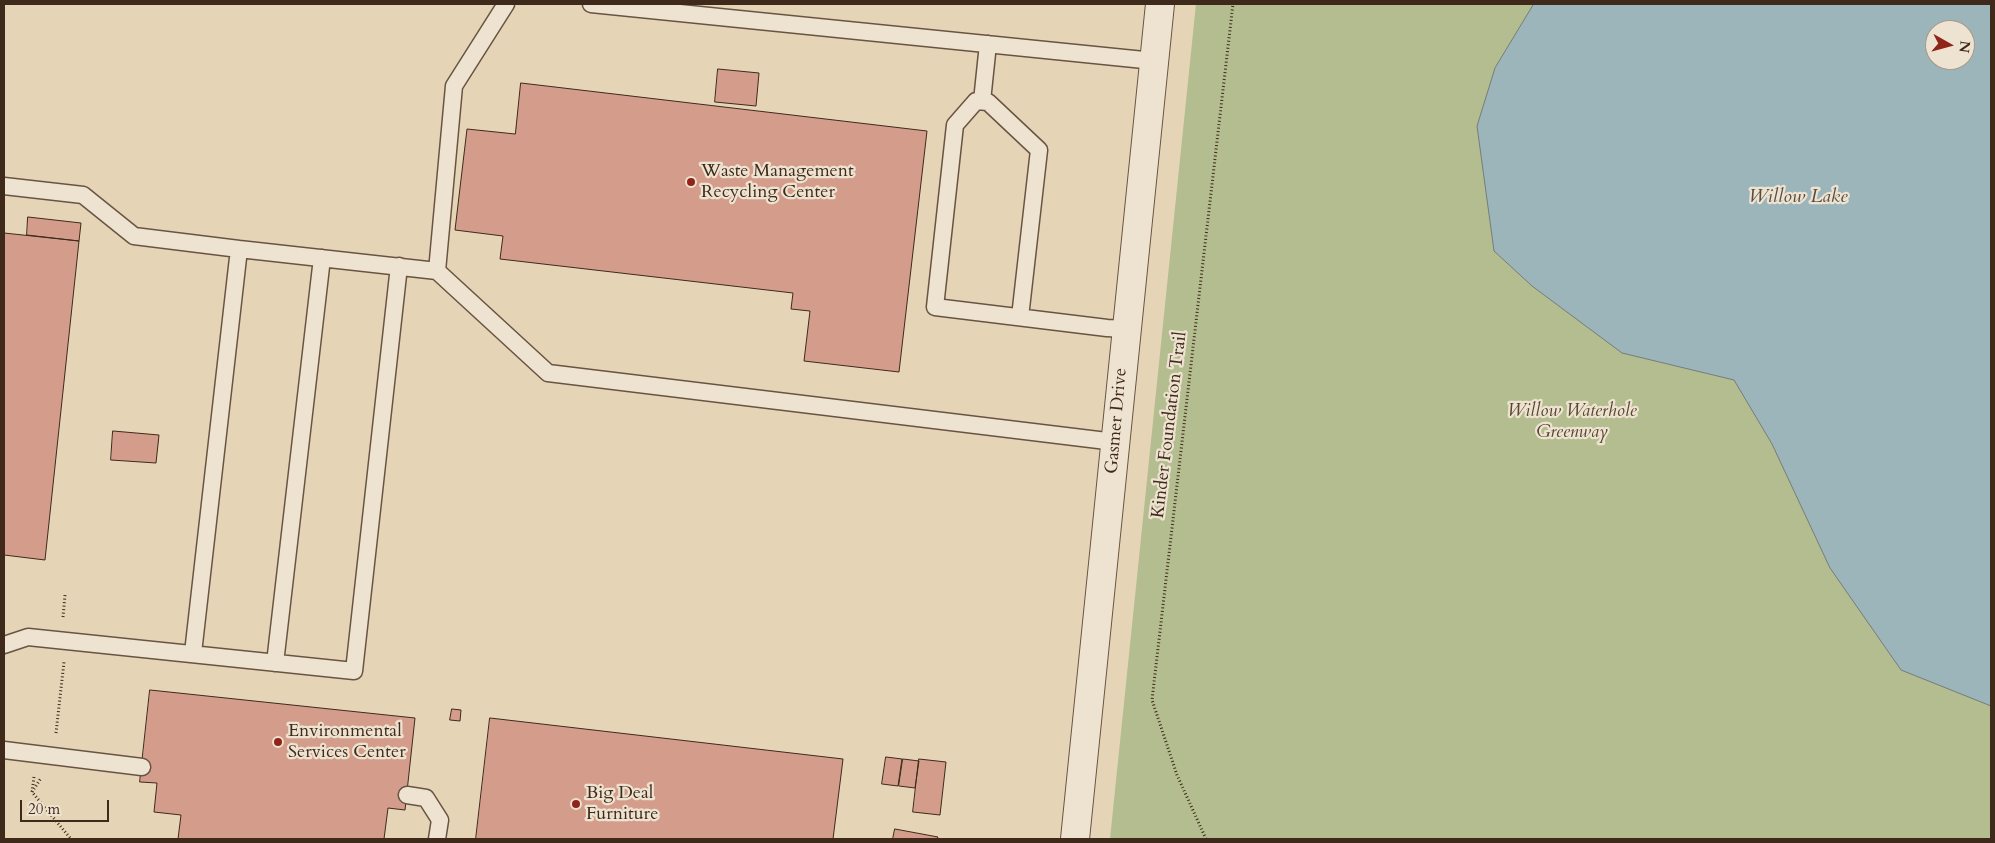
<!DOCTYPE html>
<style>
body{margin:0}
#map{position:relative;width:1995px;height:843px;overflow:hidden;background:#e5d4b6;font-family:Cardo,serif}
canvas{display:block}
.frame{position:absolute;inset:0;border:5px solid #3f291b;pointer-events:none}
.north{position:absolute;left:1925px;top:20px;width:50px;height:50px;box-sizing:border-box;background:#eee3d0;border:1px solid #a89988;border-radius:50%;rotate:97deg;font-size:14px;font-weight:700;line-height:20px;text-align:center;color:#3f291b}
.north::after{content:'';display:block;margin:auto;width:18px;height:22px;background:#8f2418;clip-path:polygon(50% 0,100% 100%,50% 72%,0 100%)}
.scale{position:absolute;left:20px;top:800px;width:89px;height:22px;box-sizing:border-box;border:2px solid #3f291b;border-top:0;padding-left:6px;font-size:15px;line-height:18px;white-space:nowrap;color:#3f291b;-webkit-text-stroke:4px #eee3d0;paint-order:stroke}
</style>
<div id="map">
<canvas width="1995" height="843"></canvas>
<div class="frame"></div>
<div class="north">N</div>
<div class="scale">20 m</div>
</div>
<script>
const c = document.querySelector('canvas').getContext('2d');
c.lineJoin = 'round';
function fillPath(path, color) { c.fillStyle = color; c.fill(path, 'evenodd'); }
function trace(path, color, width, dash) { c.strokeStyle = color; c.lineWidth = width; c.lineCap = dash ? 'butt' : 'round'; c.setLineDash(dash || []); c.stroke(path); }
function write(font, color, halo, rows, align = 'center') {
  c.font = font + ' Cardo,serif'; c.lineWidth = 4.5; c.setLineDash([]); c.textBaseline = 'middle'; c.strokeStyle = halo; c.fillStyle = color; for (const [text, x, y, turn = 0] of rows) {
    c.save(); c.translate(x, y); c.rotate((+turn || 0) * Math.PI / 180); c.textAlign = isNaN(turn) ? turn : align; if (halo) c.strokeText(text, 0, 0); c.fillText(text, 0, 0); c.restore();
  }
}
const green = new Path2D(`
 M1196 4H1991V839H1110ZM1935 30H1965V60H1935Z`);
const water = new Path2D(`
 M1534 4H1991V706L1901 670 1830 568 1772 444 1734 380 1622 353 1532 286 1494 251 1477 126 1495 68ZM1935 30H1965V60H1935Z`);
const building = new Path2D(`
 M718 69 759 73 756 106 715 102Z
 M521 83 927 131 899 372 804 361 810 311 791 309 793 293 500 259 503 236 455 230 467 129 515 134Z
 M28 217 81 223 79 241 27 235Z
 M4 233 79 241 45 560 4 555Z
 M113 431 159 435 156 463 111 460Z
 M150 690 415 718 405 810 388 808 384 839H178L181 815 154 812 157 783 140 782Z
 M452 709 461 710 460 721 450 720Z
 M490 718 843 759 833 839H476Z
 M886 757 902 759 898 786 882 784Z
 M903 759 919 761 915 788 899 786Z
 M919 759 946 762 940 815 913 812Z
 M895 829 938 837 937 839H893Z`);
const path = new Path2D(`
 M63 617 65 595
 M56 733 64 662
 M34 777 32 792 71 839
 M32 792 41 778
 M1206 839 1177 775 1152 700 1233 4`);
const service = new Path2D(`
 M506 4 454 86 437 271 548 373 1115 442
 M591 4 1154 61
 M982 101 988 44
 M4 186 83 195 134 236 239 249
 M1020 317 1039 150 988 102 976 101 955 125 935 307 1107 328 1126 329
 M4 645 28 637 354 671 399 266
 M193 653 239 249 437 271
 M275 663 322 258
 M4 750 142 767
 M407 795 426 798 440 820 437 839`);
const tertiary = new Path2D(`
 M1075 839 1160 4`);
const markers = [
 [691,182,5,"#8f2418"],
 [278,742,5,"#8f2418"],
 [576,804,5,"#8f2418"]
];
const poiNames = [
 ["Waste Management",701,172],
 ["Recycling Center",701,193],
 ["Environmental",288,732],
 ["Services Center",288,753],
 ["Big Deal",586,794],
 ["Furniture",586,815]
];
const parkNames = [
 ["Willow Waterhole",1572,412],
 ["Greenway",1572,433]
];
const streetNames = [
 ["Gasmer Drive",1117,421,-85],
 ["Kinder Foundation Trail",1170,425,-83]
];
const waterNames = [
 ["Willow Lake",1798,198]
];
fillPath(green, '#b3bd8f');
fillPath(water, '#9bb5ba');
trace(water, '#767d7a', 1);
fillPath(building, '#d49d8b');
trace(building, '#3f291b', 1);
trace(service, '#685442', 19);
trace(tertiary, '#685442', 30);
trace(path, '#3f291b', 3, [1, 2.5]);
trace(service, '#eee3d0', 16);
trace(tertiary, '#eee3d0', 28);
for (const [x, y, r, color] of markers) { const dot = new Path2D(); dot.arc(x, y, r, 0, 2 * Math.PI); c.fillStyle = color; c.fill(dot); trace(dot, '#eee3d0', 2); }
write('18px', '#3f291b', '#eee3d0', poiNames, 'left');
write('italic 18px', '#564732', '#eee3d0', parkNames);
write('18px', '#3f291b', '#eee3d0', streetNames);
write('italic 19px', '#564c43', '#eee3d0', waterNames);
</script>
